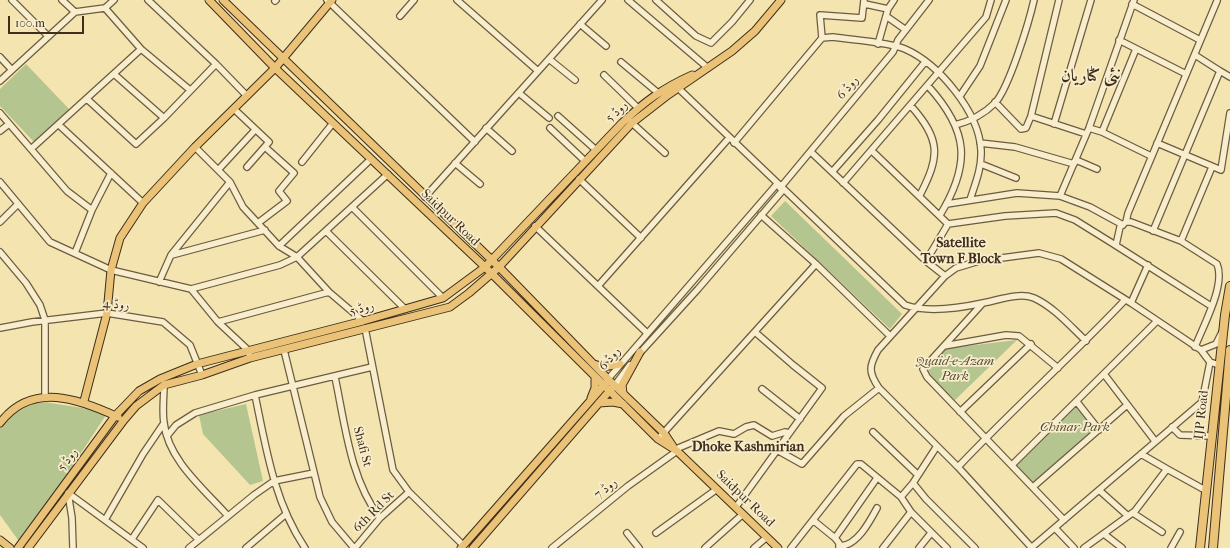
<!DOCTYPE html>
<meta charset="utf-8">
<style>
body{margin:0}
#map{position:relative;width:1230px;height:548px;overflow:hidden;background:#f4e4b0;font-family:"IM FELL French Canon",serif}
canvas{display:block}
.scale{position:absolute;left:8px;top:16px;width:76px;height:18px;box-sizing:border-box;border:2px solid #3f2e1b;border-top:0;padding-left:5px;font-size:12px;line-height:14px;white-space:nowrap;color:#3f2e1b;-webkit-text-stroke:3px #f8edcc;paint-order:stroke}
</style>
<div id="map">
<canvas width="1230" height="548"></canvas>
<div class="scale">100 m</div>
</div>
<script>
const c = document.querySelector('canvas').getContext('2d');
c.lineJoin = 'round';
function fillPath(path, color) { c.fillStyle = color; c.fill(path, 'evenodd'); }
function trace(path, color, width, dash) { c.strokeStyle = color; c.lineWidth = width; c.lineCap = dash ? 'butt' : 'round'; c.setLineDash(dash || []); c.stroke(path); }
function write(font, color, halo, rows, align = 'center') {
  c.font = font + ' "IM FELL French Canon",Amiri,serif'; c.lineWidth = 3.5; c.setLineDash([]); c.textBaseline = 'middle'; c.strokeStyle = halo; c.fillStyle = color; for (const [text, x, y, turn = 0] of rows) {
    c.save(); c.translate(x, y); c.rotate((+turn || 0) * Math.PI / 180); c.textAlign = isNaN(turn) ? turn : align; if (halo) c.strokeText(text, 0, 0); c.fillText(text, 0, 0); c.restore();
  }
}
const green = new Path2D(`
 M26 64 71 111 35 143 0 106V89Z
 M785 201 902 314 890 329 771 216Z
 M1017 340 955 400 933 380 927 368 942 349Z
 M38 401 108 412 21 544 0 515V426L1 421Z
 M246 404 263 481 250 485 203 434 199 415Z
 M1076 405 1095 430 1033 484 1016 464Z`);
const minor = new Path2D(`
 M12 0 48 36
 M62 0 75 12
 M148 0 216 64
 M327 0 475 142
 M457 0 538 71
 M628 0 708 68
 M656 0 696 36 711 43 732 22 750 0
 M275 1 276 0
 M865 4 888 9
 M1132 4 1200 40
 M105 8 114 0
 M400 16 414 0
 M886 16 906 30
 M580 24 606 46
 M822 38 833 37C852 40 889 42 905 49 939 64 979 112 981 150 982 168 975 184 970 200
 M1119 40 1186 74
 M878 44 888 9 894 0
 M1195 55 1220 71
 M0 57 12 70
 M549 59 575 80
 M621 62 657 92
 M114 74 164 118
 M604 75 638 108
 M0 81 75 12 105 8 141 49 190 90
 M676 86 905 305C928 313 960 308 983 303 999 300 1019 292 1034 298 1054 307 1071 327 1086 341
 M928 86C969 131 971 164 940 215
 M519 93 549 118
 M960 96 980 66 1006 0
 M87 99 136 144 164 118 216 64 247 96
 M995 102 1021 129 1026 128 1031 116 1059 0
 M911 106C941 140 940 156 920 195
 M234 109 269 142 247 167
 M0 113 67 191 92 210
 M558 116 596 150
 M1031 116 1086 134
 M632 123 665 153
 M1054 124 1091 0
 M59 125 143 203
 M955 125C971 121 983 115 995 103 1009 88 1029 22 1034 0
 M486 128 512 151
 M550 128 585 161
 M1089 128 1102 132 1151 156
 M0 131 9 124
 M1102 132 1136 49
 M734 143 822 38 820 15 862 18 864 0
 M980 143 1015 147 1074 164
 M1157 143 1221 170 1230 113
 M195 147 230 182 243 207 279 246 297 257 329 292 363 321
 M31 149 141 49
 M872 151 948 224
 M811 152 926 261 945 276
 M1076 160 1097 169
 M302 162 333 123
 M455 163 480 184
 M981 164 1016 178
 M219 169 255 130
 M832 172 878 120 925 62
 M579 179 641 238
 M0 182 50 242 111 270 191 289 218 322 248 350 249 354
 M843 183 986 17 991 0
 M780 188 893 52 898 40 929 0
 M1060 196 1090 207 1123 225
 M425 197 602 0
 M947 204 1017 193 1060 196 1089 128 1134 0
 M352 207 443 298
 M0 222 18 204
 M1126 222 1128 213 1217 1
 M258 223 287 201 279 191 294 173 265 147
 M535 226 647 333
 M326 231 405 309
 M1153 231 1220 71 1230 77
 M1181 241 1212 167
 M1116 245 1120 227 1126 222H1131L1181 241 1217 264C1226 285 1203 326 1195 347
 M279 246 371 159
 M0 252 26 283 40 305 45 320V397
 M75 253 92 210 111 173
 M172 255 265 230
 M926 261 948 224 1005 216 1056 213 1075 220 1112 243 1211 306
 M816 264 890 336
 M159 282 171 255 230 182
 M598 286 729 138
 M191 289 280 265 297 257 388 174
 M1131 303 1148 265
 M982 304 923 369 927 377 1064 520
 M218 322 329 292
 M0 328 32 322 107 313 163 322 190 345 202 375
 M365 328 393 470 409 492 463 545
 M944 346 1006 335 1019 336 1058 368
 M284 350 320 497 332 522 354 548
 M1201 350 1216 344 1222 332
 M638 355 698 289 783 190
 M1104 374 1155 441
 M335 377C345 424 350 479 380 518
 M608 379 777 184
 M164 385C164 397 162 411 164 423 168 460 204 489 228 516
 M615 385 630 365
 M762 389 800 419
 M255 395C266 448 274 502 305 548
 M1077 402 1099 430
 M960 412 1031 344
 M1172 427 1180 435 1211 436
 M873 432 918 475
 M167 436 176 425 195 413 255 395 372 367
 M658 439 816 264 761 215
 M937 446 913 483 901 497 911 512 947 548
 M676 449 719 431 734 434 746 427 754 425 772 436 785 432 789 433
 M777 450 802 464 844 416 879 388
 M1141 454 1167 469
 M1012 465 1156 322
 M958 467C1012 410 1071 357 1125 300
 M913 483 926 499 975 548
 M1033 487 1127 405
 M1099 490 1128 516
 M68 493 143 548
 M68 493 72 518 73 548
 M736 507 822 388 793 365 755 332
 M1133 513 1162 532
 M105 520 143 454 164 423
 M814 521 835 538
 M1055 528 1074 548
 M627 533 639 548
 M656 533 717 489
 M1104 534 1122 548
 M132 539 158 500 198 539
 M840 546C857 546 870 521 877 508
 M189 548 254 495 274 481 314 473
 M246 548 286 514
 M355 548 380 518 409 492
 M552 548 628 486 677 451
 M705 548 743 514
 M754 548 767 537
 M791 548 857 464H861L901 497
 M839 548V543L835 538 877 478
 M883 548 911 512
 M919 548 931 533
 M1031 548 1202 402 1210 362
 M1032 548 958 467 879 388C868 372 869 366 878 350L945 276 956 268 979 261 1039 253 1061 259 1131 303 1201 350 1210 362 1219 365
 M1084 548 1135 511 1167 469 1205 490
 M1171 548 1180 532`);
const major = new Path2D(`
 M209 0 275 68 485 267 658 439 677 451 778 548
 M223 0 499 267 608 379 664 433 674 448
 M594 364 603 367 620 364
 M623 393 622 385 640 352
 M591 398 595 388V377
 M84 401 107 313 111 270 120 238 143 203 195 147 275 68 332 0
 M599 403 613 402 623 404
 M0 423C32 381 79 399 118 417
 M0 540 10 548
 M18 548 115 416 139 391 160 379 197 364 363 321 443 298 485 267 622 123C644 102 663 88 692 75
 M28 548 124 420 136 406 164 385 202 375 250 358 450 307 469 293 499 267 632 123 668 95 732 51 755 31 781 0
 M461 548 606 383
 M473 548 612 388`);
const highway = new Path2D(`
 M1200 548 1225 315 1230 286
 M1213 548 1230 350`);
const streetNames = [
 ["روڈ 6",848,88,-51],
 ["روڈ 5",617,112,-44],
 ["Saidpur Road",450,218,44],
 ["روڈ 4",116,305,4],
 ["روڈ 5",362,309,-16],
 ["روڈ 6",610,359,-51],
 ["IJP Road",1202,415,-84],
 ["Shafi St",362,447,75],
 ["روڈ 5",68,460,-54],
 ["روڈ 7",606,489,-39],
 ["Saidpur Road",745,499,44],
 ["6th Rd St",374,512,-45]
];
const parkNames = [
 ["Quaid-e-Azam",955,362],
 ["Park",955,377],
 ["Chinar Park",1075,428]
];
const neighbourhoodNames = [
 ["Satellite",961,244],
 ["Town F Block",961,260],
 ["Dhoke Kashmirian",748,448]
];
const districtNames = [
 ["نئی کٹاریان",1091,77]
];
fillPath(green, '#b5c590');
trace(minor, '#6c5c40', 8);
trace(major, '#3f2e1b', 9);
trace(highway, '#3f2e1b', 10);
trace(minor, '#f8edcc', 5.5);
trace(major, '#eac278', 7);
trace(highway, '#eac278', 8);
write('13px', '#3f2e1b', '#f8edcc', streetNames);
write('italic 13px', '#574c32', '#f8edcc', parkNames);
write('bold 14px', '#3f2e1b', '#f8edcc', neighbourhoodNames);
write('bold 17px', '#3f2e1b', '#f8edcc', districtNames);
</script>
